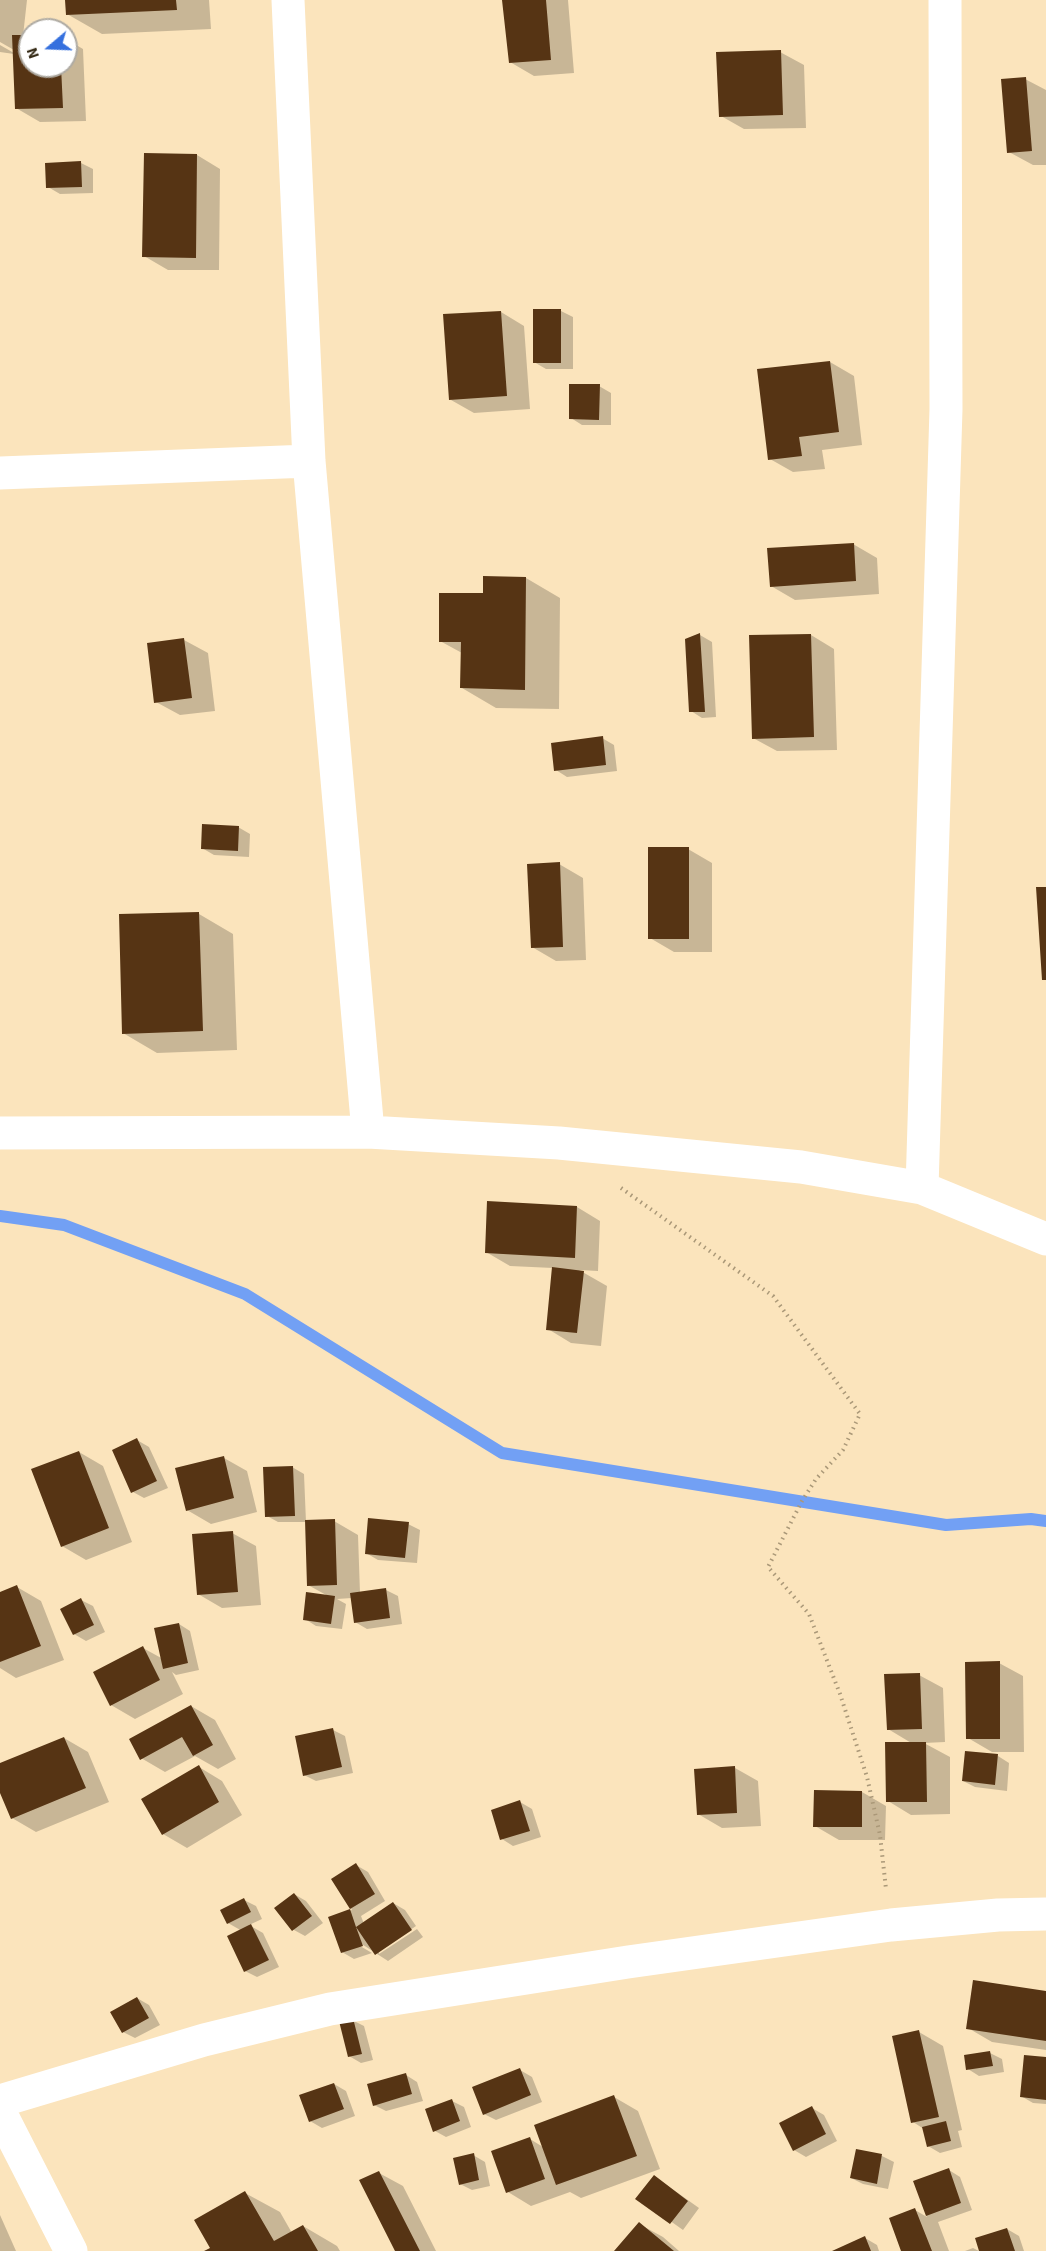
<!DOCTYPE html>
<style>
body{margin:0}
#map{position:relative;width:1046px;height:2251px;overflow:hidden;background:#fbe4bc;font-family:"Source Sans 3",sans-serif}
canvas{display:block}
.north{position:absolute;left:18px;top:18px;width:60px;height:60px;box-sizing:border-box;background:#fff;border:2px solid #afaba3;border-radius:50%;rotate:251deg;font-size:16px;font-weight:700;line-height:24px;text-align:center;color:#372c18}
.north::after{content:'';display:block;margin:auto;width:21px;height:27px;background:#3570de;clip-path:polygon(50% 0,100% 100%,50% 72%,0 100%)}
</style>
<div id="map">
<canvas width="1046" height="2251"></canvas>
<div class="north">N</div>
</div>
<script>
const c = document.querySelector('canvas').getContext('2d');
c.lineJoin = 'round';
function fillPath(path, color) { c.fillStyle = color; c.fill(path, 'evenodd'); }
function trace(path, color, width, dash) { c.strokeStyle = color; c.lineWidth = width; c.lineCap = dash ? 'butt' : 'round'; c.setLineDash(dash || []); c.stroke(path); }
const shadow = new Path2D(`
 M0 0H27L23 36H30V66H66V39L83 49 86 121 40 122 16 108 14 54 0 52V45L14 53V50L0 42Z
 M67 0H209L211 29 102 34 67 14Z
 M504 0H568L574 73 534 76 510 62Z
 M780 52 804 65 806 128 744 129 721 116Z
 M1025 79 1046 90V165H1033L1009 152Z
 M197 155 220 169 219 270H168L144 256Z
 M81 163 93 169V193L60 194 48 187Z
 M561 311 573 317V369H546L534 362Z
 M501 312 524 326 530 409 474 413 451 400Z
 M830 362 854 376 862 445 822 450 825 469 793 472 770 459Z
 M599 386 611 393V425H582L571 418Z
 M853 544 877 558 879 594 795 600 771 586Z
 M526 578 560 598 559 709 496 708 462 688V653L440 641 484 595Z
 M700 635 712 642 716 717 702 718 691 711Z
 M811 635 834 649 837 750 777 751 753 738Z
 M184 640 208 653 215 711 180 715 156 702Z
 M602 738 614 745 617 771 567 777 556 770Z
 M238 827 250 834 249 857 214 855 202 848Z
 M688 849 712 863V952H674L650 938Z
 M559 864 583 878 586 960 556 961 532 947Z
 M199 914 233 934 237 1050 157 1053 123 1033Z
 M577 1207 600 1221 598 1271 579 1270 607 1286 601 1346 571 1343 548 1329 553 1268 510 1266 486 1252Z
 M137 1440 149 1447 168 1488 144 1498 133 1492Z
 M79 1452 103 1466 132 1542 86 1560 62 1546Z
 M224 1458 247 1471 257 1512 211 1524 187 1510Z
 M292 1467 304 1474 306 1522 334 1521 358 1535 360 1593 386 1590 398 1596 402 1624 367 1629 355 1622 352 1598 337 1599 346 1604 342 1629 316 1626 305 1619 328 1596 308 1585 306 1522H278L267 1516Z
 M408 1524 420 1530 417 1563 378 1560 366 1553Z
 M232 1533 256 1546 261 1605 222 1608 198 1594Z
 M17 1587 41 1601 64 1660 16 1678 0 1668V1594Z
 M81 1600 93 1606 105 1632 86 1641 74 1634 62 1609Z
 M179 1624 190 1631 199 1670 176 1675 172 1672 183 1694 135 1719 111 1705 143 1648 163 1659Z
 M999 1663 1023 1676 1024 1752H992L968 1738Z
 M919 1675 943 1688 945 1742 924 1743 950 1757V1814L911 1815 888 1801 913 1744 888 1729Z
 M191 1706 215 1720 236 1759 218 1769 195 1756 165 1772 141 1758Z
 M333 1730 345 1736 353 1773 316 1781 304 1775Z
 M64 1738 88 1752 109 1802 36 1832 12 1818 0 1789V1765Z
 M998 1756 1009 1763 1007 1791 975 1787 963 1781Z
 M199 1767 222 1781 242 1815 187 1848 163 1834Z
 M735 1768 758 1781 761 1826 722 1828 698 1814Z
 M815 1792H862L886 1806 885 1840H839L815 1826Z
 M520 1802 532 1809 541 1837 513 1846 502 1839Z
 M356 1865 368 1872 385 1901 361 1916 364 1924 393 1903 405 1910 416 1926 379 1951V1954L417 1929 423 1937 388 1961 357 1941 355 1943 372 1953 354 1959 342 1952 330 1918 352 1910 333 1879Z
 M294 1894 306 1901 323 1923 305 1936 294 1930Z
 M244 1900 256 1906 262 1919 249 1925 263 1933 279 1967 257 1977 245 1971 242 1931 228 1923Z
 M1046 1993V2050L992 2042 968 2028Z
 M137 1998 149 2005 160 2025 135 2038 123 2032Z
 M352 2020 364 2026 373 2060 361 2063 349 2056Z
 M919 2032 943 2046 962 2130 958 2131 962 2147 940 2153 928 2146 924 2129 913 2122Z
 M990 2053 1002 2059 1004 2072 979 2076 968 2069Z
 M1046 2059V2104L1033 2103 1021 2096Z
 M520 2070 532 2077 542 2102 496 2120 484 2114Z
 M406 2075 417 2082 423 2101 386 2111 374 2105Z
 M334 2084 346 2091 355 2116 322 2128 310 2121Z
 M614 2097 638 2111 660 2169 581 2198 570 2192 531 2206 508 2192 530 2139 543 2147Z
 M452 2101 464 2107 471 2127 446 2137 435 2131Z
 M812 2108 824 2115 837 2141 806 2157 794 2150Z
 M857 2151 882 2156 894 2162 888 2189 863 2184 851 2178Z
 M473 2155 485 2162 490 2186 472 2190 460 2184Z
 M949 2170 960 2177 972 2210 938 2222 949 2251H902L915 2210 927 2217 915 2182Z
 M379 2173 403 2186 436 2251H396Z
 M654 2176 699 2208 683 2230 638 2198Z
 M245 2193 280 2212 292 2233 303 2226 337 2246 340 2251H207L212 2248Z
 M0 2215 16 2251H0Z
 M639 2224 663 2237 679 2251H616Z
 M1007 2229 1019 2236 1024 2251H980Z
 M865 2238 877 2245 879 2251H835Z
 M973 2248 979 2251H965Z`);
const stream = new Path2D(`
 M0 1216 64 1225 245 1294 502 1453 946 1525 1031 1519 1046 1521`);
const building = new Path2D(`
 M65 0H176L177 10 66 15Z
 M502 0H546L551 60 509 63Z
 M12 35H30V66H61L63 108 15 109Z
 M781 50 783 115 719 117 716 52Z
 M1026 77 1032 151 1007 153 1001 79Z
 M144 153 197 154 196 258 142 257Z
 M81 161 82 187 46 188 45 163Z
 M533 309H561V363H533Z
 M501 311 507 396 449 400 443 314Z
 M830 361 839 432 799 437 802 456 768 460 757 369Z
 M569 384H600L599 420 569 419Z
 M854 543 856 581 770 587 767 548Z
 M483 576 526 577 525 690 460 688 461 642H439V593H483Z
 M700 633 705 712H689L685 639Z
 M811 634 814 737 752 739 749 635Z
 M184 638 192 698 154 703 147 643Z
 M603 736 606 765 554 771 551 743Z
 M202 824 239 826 238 851 201 849Z
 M648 847H689V939H648Z
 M560 862 563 947 531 948 527 864Z
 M1036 887H1046V980H1042Z
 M199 912 203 1031 122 1034 119 914Z
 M487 1201 577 1206 575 1258 485 1253Z
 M552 1267 584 1271 577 1333 546 1330Z
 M137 1438 157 1481 131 1493 112 1450Z
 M79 1451 109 1528 61 1547 31 1469Z
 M224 1456 234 1498 186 1511 175 1468Z
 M293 1466 295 1516 265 1517 263 1467Z
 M368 1518 409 1522 405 1558 365 1554Z
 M335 1519 337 1585 307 1586 305 1520Z
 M233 1531 238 1592 197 1595 192 1534Z
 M17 1585 41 1646 0 1662V1592Z
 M386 1588 390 1618 354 1623 350 1593Z
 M306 1592 335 1596 331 1624 303 1620Z
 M81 1598 94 1625 73 1635 60 1609Z
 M179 1623 188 1663 163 1669 154 1628Z
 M143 1646 160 1680 110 1706 93 1672Z
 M1000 1661V1739H966L965 1662Z
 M920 1673 922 1729 887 1730 884 1674Z
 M191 1705 213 1745 193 1756 182 1737 140 1760 129 1739Z
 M333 1728 342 1767 303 1776 295 1736Z
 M64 1737 86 1788 11 1819 0 1793V1763Z
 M885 1742H926L927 1802H886Z
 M965 1751 998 1754 995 1785 962 1781Z
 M199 1765 219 1802 162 1835 141 1799Z
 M735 1766 737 1813 697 1815 694 1769Z
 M814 1790 862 1791V1827H813Z
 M520 1800 530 1831 500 1840 491 1810Z
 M356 1863 375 1894 350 1909 356 1927 393 1902 412 1930 375 1955 356 1927 363 1946 341 1953 328 1917 350 1909 331 1879Z
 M294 1893 312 1916 292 1931 274 1908Z
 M244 1898 251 1912 227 1924 220 1910Z
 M251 1924 269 1960 244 1972 227 1936Z
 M973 1980 1046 1991V2041L966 2029Z
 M137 1997 149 2018 122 2033 110 2012Z
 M353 2018 362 2054 348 2057 339 2021Z
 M919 2030 939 2117 911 2123 892 2036Z
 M990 2051 993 2066 966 2070 964 2055Z
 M1024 2055 1046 2057V2100L1020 2097Z
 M520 2068 531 2095 483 2115 472 2087Z
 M406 2073 412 2094 373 2106 367 2084Z
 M334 2083 344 2109 309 2122 299 2095Z
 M614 2095 637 2156 556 2185 534 2125Z
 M452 2099 460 2121 433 2132 425 2109Z
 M812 2106 826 2134 793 2151 779 2123Z
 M946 2121 951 2141 927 2147 922 2127Z
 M530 2137 545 2179 506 2193 491 2151Z
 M856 2149 882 2154 877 2184 850 2178Z
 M474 2153 479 2180 459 2185 453 2158Z
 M949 2168 961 2203 926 2216 913 2181Z
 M379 2171 420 2251H395L359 2180Z
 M654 2175 688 2201 670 2224 635 2199Z
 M245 2191 274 2241 303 2225 318 2251H204L210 2248 194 2220Z
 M915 2208 932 2251H901L889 2218Z
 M639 2222 674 2251H614Z
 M1007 2228 1015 2251H979L975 2238Z
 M865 2236 871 2251H832Z`);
const path = new Path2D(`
 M621 1188 773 1296 860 1414 843 1450 816 1479 802 1501 768 1567 809 1614 840 1694 867 1777 880 1835 886 1889`);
const minor = new Path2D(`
 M288 0 309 461 368 1132
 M0 473 309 461
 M0 1133 368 1132 559 1143 801 1167 922 1188 1046 1239
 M922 1188 946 409 945 0
 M0 2101 204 2040 330 2009 628 1962 891 1925 998 1915 1046 1914
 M0 2112 71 2251`);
fillPath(shadow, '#0003');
trace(stream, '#72a0f4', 12);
fillPath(building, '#563414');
trace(path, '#aa9878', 4, [1.5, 4.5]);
trace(minor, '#fff', 33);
</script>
